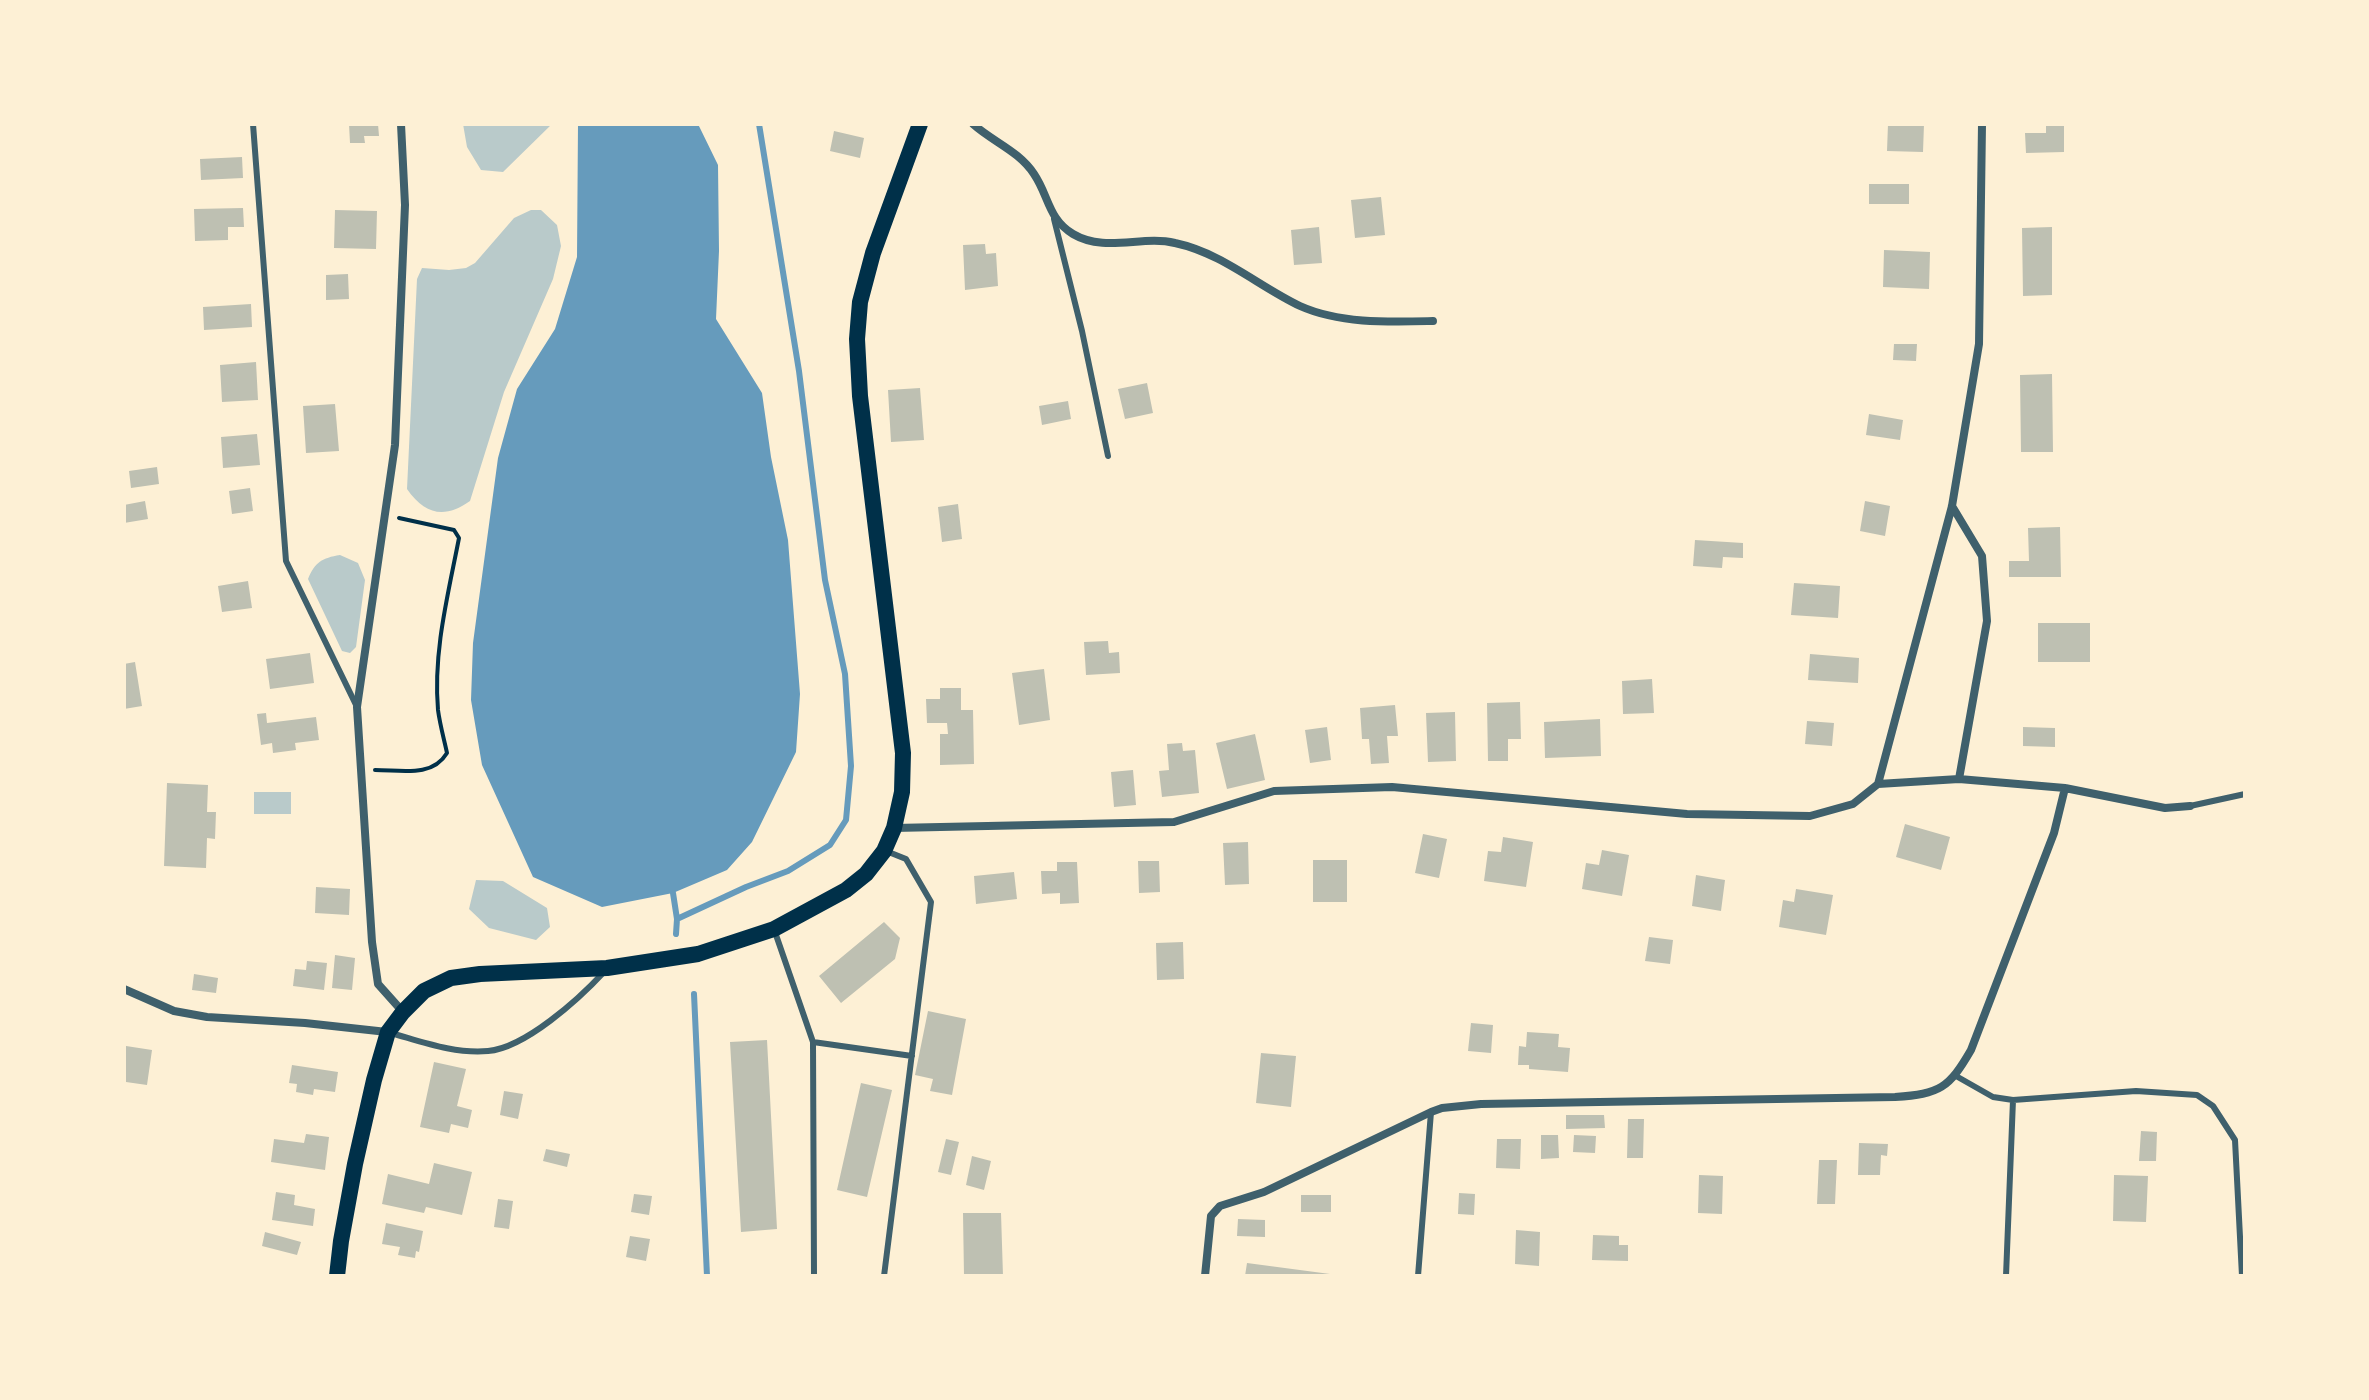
<!DOCTYPE html>
<style>
body{margin:0}
#map{position:relative;width:2369px;height:1400px;overflow:hidden;background:#fdf0d5;font-family:"Source Sans 3",sans-serif}
canvas{display:block}
.frame{position:absolute;inset:0;border:126px solid #fdf0d5;pointer-events:none}
</style>
<div id="map">
<canvas width="2369" height="1400"></canvas>
<div class="frame"></div>
</div>
<script>
const c = document.querySelector('canvas').getContext('2d');
c.lineJoin = 'round';
function fillPath(path, color) { c.fillStyle = color; c.fill(path, 'evenodd'); }
function trace(path, color, width, dash) { c.strokeStyle = color; c.lineWidth = width; c.lineCap = dash ? 'butt' : 'round'; c.setLineDash(dash || []); c.stroke(path); }
const green = new Path2D(`
 M463 124H552L503 172 481 170 467 147Z
 M531 210H541L557 225 561 246 553 279 504 392 470 501C445 519 425 515 407 489L417 279 422 268 449 270 466 268 475 263 514 218Z
 M340 555 358 563 365 580 356 647 350 653 342 651 308 579C315 562 322 558 340 555Z
 M254 792H291V814H254Z
 M476 880 503 881 547 908 550 927 536 940 489 928 469 909Z`);
const water = new Path2D(`
 M578 124H698L718 165 719 251 716 319 762 393 771 457 788 540 800 694 796 752 752 842 727 870 673 893 602 907 533 877 482 765 471 700 473 643 498 458 517 389 555 329 577 257Z`);
const stream = new Path2D(`
 M673 893 677 919
 M676 934 677 919 746 887 788 871 830 845 846 820 851 766 845 674 825 580 799 371 759 124
 M694 994 707 1276`);
const building = new Path2D(`
 M349 124H378L379 136H364L365 143H350Z
 M1888 124H1924L1923 152 1887 151Z
 M2046 124H2064V152L2026 153 2025 133H2046Z
 M834 131 864 138 860 158 830 151Z
 M242 157 243 178 201 180 200 159Z
 M1869 184H1909V204H1869Z
 M1381 197 1385 235 1355 238 1351 200Z
 M243 208 244 227H228V240L195 241 194 209Z
 M335 210 377 211 376 249 334 248Z
 M1319 227 1322 263 1294 265 1291 230Z
 M2052 227V295L2023 296 2022 228Z
 M985 244 986 254 996 253 998 286 965 290 963 245Z
 M1884 250 1930 252 1929 289 1883 287Z
 M348 274 349 299 326 300V275Z
 M251 304 252 327 204 330 203 307Z
 M1894 344H1917L1916 361 1893 360Z
 M256 362 258 400 222 402 220 365Z
 M2052 374 2053 452H2021L2020 375Z
 M1147 383 1153 413 1125 419 1118 389Z
 M920 388 924 440 891 442 888 390Z
 M1068 401 1071 419 1042 425 1039 406Z
 M335 404 339 451 306 453 303 406Z
 M1869 414 1903 420 1900 440 1866 435Z
 M257 434 260 465 223 468 221 437Z
 M157 467 159 484 131 488 129 471Z
 M250 488 253 511 232 514 229 491Z
 M145 501 148 519 124 523V505Z
 M1865 501 1890 506 1885 536 1860 531Z
 M958 504 962 539 942 542 938 507Z
 M2060 527 2061 577H2009V561H2029L2028 528Z
 M1695 540 1743 543V558L1723 557 1722 568 1693 566Z
 M248 581 252 608 222 612 218 586Z
 M1794 583 1840 586 1838 618 1791 615Z
 M2038 623H2090V662H2038Z
 M1108 641 1109 653 1119 652 1120 673 1086 675 1084 642Z
 M310 653 314 683 270 689 266 659Z
 M1810 654 1859 658 1858 683 1808 680Z
 M135 662 142 706 124 709V664Z
 M1044 669 1050 720 1019 725 1012 673Z
 M1652 679 1654 713 1623 714 1622 681Z
 M940 688H961V710H973L974 764 940 765V734H948L947 723H927L926 699H940Z
 M1520 702 1521 739H1508V761H1488L1487 703Z
 M1395 705 1398 736H1387L1389 763 1371 764 1369 739H1362L1360 708Z
 M1455 712 1456 761 1428 762 1426 713Z
 M266 713 267 723 316 717 319 740 295 743 296 750 273 753 272 743 261 745 257 714Z
 M1600 719 1601 756 1545 758 1544 722Z
 M1807 721 1834 723 1832 746 1805 744Z
 M1327 727 1331 760 1310 763 1305 730Z
 M2023 727 2055 728V747L2023 746Z
 M1255 734 1265 780 1227 789 1216 743Z
 M1182 743 1183 751 1195 750 1199 793 1162 797 1159 771 1169 770 1167 744Z
 M1133 770 1136 805 1114 807 1111 772Z
 M167 783 208 785 207 812H216L215 839 207 838 206 868 164 866Z
 M1905 824 1950 837 1941 870 1896 857Z
 M1423 834 1447 839 1439 878 1415 873Z
 M1503 837 1533 842 1526 887 1484 881 1488 851 1501 852Z
 M1248 842 1249 884 1225 885 1223 843Z
 M1602 850 1629 855 1622 896 1582 889 1586 863 1599 865Z
 M1313 860H1347V902H1313Z
 M1138 861H1159L1160 892 1139 893Z
 M1057 862H1077L1079 903 1060 904V893L1042 894 1041 871H1057Z
 M1014 872 1017 899 976 904 974 876Z
 M1696 875 1725 880 1721 911 1692 906Z
 M316 887 350 889 349 915 315 913Z
 M1796 889 1833 895 1826 935 1779 927 1783 900 1794 902Z
 M884 922 900 938 895 959 841 1003 819 976Z
 M1649 937 1673 940 1670 964 1645 961Z
 M1183 942 1184 979 1157 980 1156 943Z
 M335 955 355 958 352 990 332 988Z
 M307 961 327 963 324 990 293 986 295 969 306 970Z
 M194 974 218 978 216 993 192 990Z
 M928 1011 966 1019 952 1095 930 1091 933 1079 915 1075Z
 M1471 1023 1493 1025 1491 1053 1468 1051Z
 M1527 1032 1559 1034 1558 1047 1570 1048 1568 1072 1529 1069V1065H1518L1519 1046 1526 1047Z
 M767 1040 777 1229 741 1232 730 1042Z
 M126 1046 152 1050 147 1085 126 1082V1078H124V1050Z
 M1261 1053 1296 1056 1291 1107 1256 1103Z
 M434 1062 466 1069 457 1106 472 1110 468 1128 451 1124 449 1133 420 1127Z
 M292 1065 338 1072 335 1092 314 1089 313 1095 296 1092 297 1084 289 1083Z
 M861 1083 892 1090 867 1197 837 1190Z
 M504 1091 523 1094 518 1119 500 1115Z
 M1566 1115H1604L1605 1128 1566 1129Z
 M1628 1119H1644L1643 1158H1627Z
 M2141 1131 2157 1132 2156 1161H2139Z
 M306 1134 329 1137 325 1170 271 1162 274 1139 304 1143Z
 M1541 1135H1558L1559 1158 1541 1159Z
 M1574 1135 1596 1136 1595 1153 1573 1152Z
 M946 1139 959 1142 951 1175 938 1172Z
 M1497 1139H1521L1520 1169 1496 1168Z
 M1859 1143 1888 1144 1887 1156 1881 1155 1880 1175H1858Z
 M546 1149 570 1154 567 1167 543 1161Z
 M972 1156 991 1161 984 1190 966 1185Z
 M1819 1160H1837L1835 1204H1817Z
 M434 1163 472 1172 462 1215 426 1207 424 1213 382 1204 388 1174 429 1184Z
 M1699 1175 1723 1176 1722 1214 1698 1213Z
 M2114 1175 2148 1176 2146 1222 2113 1221Z
 M276 1192 295 1195 294 1205 315 1209 313 1226 272 1220Z
 M1459 1193 1475 1194 1474 1215 1458 1214Z
 M634 1194 652 1196 649 1215 631 1212Z
 M1301 1195H1331V1212H1301Z
 M498 1199 513 1201 509 1229 494 1227Z
 M963 1213H1001L1003 1276H964Z
 M1238 1219 1265 1220V1237L1237 1236Z
 M386 1223 423 1231 419 1252 416 1251 415 1258 398 1255 400 1247 382 1244Z
 M1516 1230 1540 1232 1539 1266 1515 1264Z
 M265 1232 301 1242 297 1255 262 1246Z
 M1593 1235 1619 1236V1245H1628V1261L1592 1260Z
 M630 1236 650 1239 646 1261 626 1257Z
 M1247 1263 1330 1274V1276H1245Z`);
const path = new Path2D(`
 M375 770C401 770 432 778 447 753 444 739 440 725 438 710 433 652 448 595 459 538L454 530 399 518`);
const service = new Path2D(`
 M253 124 286 561 357 707
 M1054 219 1082 331 1108 456
 M2190 806 2245 794
 M775 932 813 1042 814 1276
 M391 1033C423 1042 455 1054 488 1051 525 1048 579 999 604 972
 M813 1042 912 1056
 M1956 1076 1993 1097 2013 1100 2136 1091 2197 1095 2213 1106 2235 1140 2242 1276
 M884 1276 931 902 906 859 886 851
 M1418 1276 1431 1112
 M2006 1276 2013 1100`);
const minor = new Path2D(`
 M401 124 405 205 395 445 357 707 372 942 378 984 403 1012
 M973 124C993 142 1019 151 1034 174 1049 196 1048 219 1073 234 1105 253 1142 235 1175 243 1222 253 1258 286 1300 306 1340 324 1390 322 1433 321
 M1952 506 1982 556 1987 621 1959 779
 M1878 784 1952 506 1979 344 1982 124
 M894 828 1174 822 1274 791 1392 787 1687 814 1810 816 1853 804 1878 784 1959 779 2065 788 2165 808 2190 806
 M124 989 174 1011 207 1017 305 1023 387 1032
 M1205 1276 1211 1216 1220 1206 1264 1192 1431 1112 1442 1108 1481 1104 1895 1097C1940 1094 1949 1088 1971 1050L2054 833 2065 788`);
const secondary = new Path2D(`
 M337 1276 341 1241 355 1164 374 1080 388 1032 403 1012 424 991 451 978 480 974 607 968 698 954 774 929 846 890 866 874 884 851 894 828 902 792 903 753 860 396 857 339 860 302 873 253 920 124`);
fillPath(green, '#b9caca');
fillPath(water, '#669bbc');
trace(stream, '#669bbc', 6);
fillPath(building, '#bec0b2');
trace(path, '#003049', 4);
trace(service, '#3f606c', 6);
trace(minor, '#3f606c', 8);
trace(secondary, '#003049', 16);
</script>
